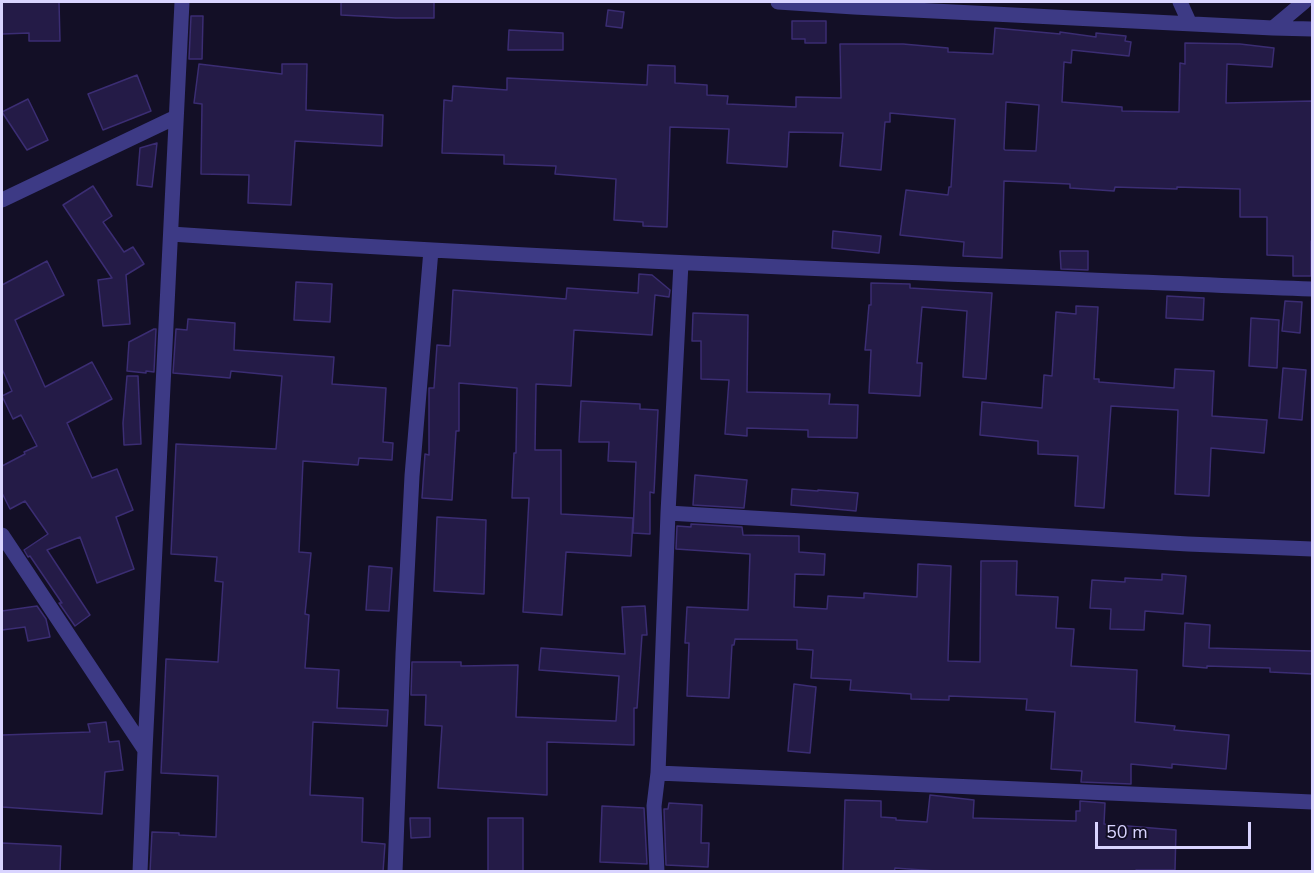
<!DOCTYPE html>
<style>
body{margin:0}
#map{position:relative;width:1314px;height:873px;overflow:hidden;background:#130f26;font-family:"Nunito Sans",sans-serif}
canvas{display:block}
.frame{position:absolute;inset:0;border:3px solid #d9d4ff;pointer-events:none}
.scale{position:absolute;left:1095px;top:822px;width:156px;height:27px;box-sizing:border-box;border:3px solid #d9d4ff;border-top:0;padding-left:8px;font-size:18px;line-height:21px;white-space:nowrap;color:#d9d4ff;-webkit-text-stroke:4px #130f26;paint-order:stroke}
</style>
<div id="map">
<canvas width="1314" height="873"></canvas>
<div class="frame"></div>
<div class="scale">50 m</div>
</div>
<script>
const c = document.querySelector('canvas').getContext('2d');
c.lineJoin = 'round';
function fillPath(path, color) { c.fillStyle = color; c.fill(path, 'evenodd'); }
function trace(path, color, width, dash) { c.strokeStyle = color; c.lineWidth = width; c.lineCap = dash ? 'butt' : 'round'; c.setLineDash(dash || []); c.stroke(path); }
const building = new Path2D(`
 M2 2H59L60 41H29V33L2 34Z
 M341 2H434V18H396L341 15Z
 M608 10 624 12 622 28 606 26Z
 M191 16H203L202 59H189Z
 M792 21H826V43H805V39H792Z
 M995 28 1060 34V32L1096 37V33L1126 36 1125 41 1131 42 1129 56 1072 50 1071 63 1064 62 1062 102 1122 107V111L1179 112 1180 63 1185 64V43L1240 44 1274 48 1272 67 1227 64 1226 103 1312 101V241H1311V276H1293V256L1267 255V217H1240V189L1177 187V189L1115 187 1114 191 1070 188V184L1004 181 1002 258 963 256 964 242 900 235 906 190 948 195 949 187H951L955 119 890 113V122H885L881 170 840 166 843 133 789 132 787 167 727 163 729 129 670 127 667 227 643 226V222L614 220 616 179 555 174 556 166 504 164V155L442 153 444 100 452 101 453 86 507 90V78L647 85 648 65 675 66V83L707 85V95L728 96 727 104 796 107V97L841 98 840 44H903L948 48V52L993 54ZM1006 102 1039 105 1036 151 1005 150 1004 149Z
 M509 30 563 33V50H508Z
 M199 64 282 74V64H307L306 110 383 115 382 146 295 141 291 205 248 203 249 175 201 174 202 104 194 103Z
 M137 75 151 111 103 130 88 94Z
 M28 99 48 140 27 150 2 112Z
 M157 143 152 187 137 185 140 148Z
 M93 186 112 216 103 222 124 252 133 247 144 264 126 275 130 324 103 326 98 280 112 278 63 205Z
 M833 231 881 236 879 253 832 248Z
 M1060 251H1088V270L1061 269Z
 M47 261 64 295 15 320 45 387 92 362 112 399 67 423 92 478 117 469 133 510 116 517 134 569 97 583 80 537 47 550 90 615 75 626 59 603H62L30 556 28 557 24 550 48 534 25 501 10 509 2 493V466L25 454 24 452 37 446 21 415 13 419 2 396 12 391 2 369V285Z
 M639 274 652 275 670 290 669 297 655 295 652 335 574 330 571 386 536 384 535 450H561V514L633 518 631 556 566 552 562 615 523 612 529 498H512L514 453H516L517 388 459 383V431H456L452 500 422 498 425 454 429 455V388H434L437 345 450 346 453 290 566 299 567 288 638 293Z
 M296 282 332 284 330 322 294 320Z
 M871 283 910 284V288L992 293 986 379 963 377 967 311 922 307 917 363H922L920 396 869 393 871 350H865L869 305H871Z
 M1167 296 1204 298 1203 320 1166 318Z
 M1285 301 1302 302 1300 333 1282 331Z
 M1076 306 1098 307 1094 379H1099V382L1174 388 1175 369 1214 371 1212 416 1267 420 1264 453 1211 448 1209 496 1175 494 1178 410 1111 406 1104 508 1075 506 1078 456 1038 454V441L980 435 982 402 1042 408 1044 375 1052 376 1056 312 1076 314Z
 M693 313 748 315 747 392 830 394 829 404 858 405 857 438 808 437V430L747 428V436L725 434 729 380 701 379V341H692Z
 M1251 318 1279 320 1277 368 1249 366Z
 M188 319 235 323 234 350 334 357 332 384 386 388 383 442 393 443 392 460 359 458 358 465 303 461 299 552 311 553 305 614 309 615 305 668 339 670 337 708 388 710 387 726 313 722 310 795 363 798 362 842 385 844 383 872H150L152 832 179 833V835L216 837 218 776 161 773 166 659 218 662 223 582 215 581 217 557 171 554 176 444 276 449 282 376 231 371 230 378 173 373 176 329 187 330Z
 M154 329H156L154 372 146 371V373L127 371 129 342Z
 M1283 368 1306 370 1302 420 1279 418Z
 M127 376H138L141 444 124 445 123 423Z
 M581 401 640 404V409L658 410 654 493 650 492V534L633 533 636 462 608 461 609 442H579Z
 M695 475 747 480 744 508 693 505Z
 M792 489 818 491V490L858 493 856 511 791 505Z
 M437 517 486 520 484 594 434 591Z
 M691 524 742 527 743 535 799 536V552L825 554 824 575 795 574 794 607 827 609 828 596 864 598V593L917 597 918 564 951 566 948 661 980 662 981 561H1017L1016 595 1058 597 1056 628 1074 629 1071 666 1137 670 1135 722 1175 726 1174 730 1229 735 1226 769 1172 764V768L1131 764V784L1081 782 1082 771 1051 769 1055 712 1026 710 1027 699 949 696V700L911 699V694L850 690 851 680 811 678 813 650 797 649V640L735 639 734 645H732L729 698 687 696 689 643H685L687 607 748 610 750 554 676 549 677 526 691 527Z
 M369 566 392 568 389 611 366 610Z
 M1162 574 1186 576 1183 614 1145 611 1144 630 1110 629 1111 609 1090 608 1092 580 1125 582V578L1162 580Z
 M37 606 46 619 50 637 28 641 25 627 2 630V611Z
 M645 606 647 635H642L637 708H634V745L547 742V795L438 788 442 726 425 725 426 695H411L412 662H461V666L518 665 516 717 616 721 619 676 539 670 541 648 625 654 622 607Z
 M1185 623 1210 625 1209 648 1312 651V674L1270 672V668L1207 666V668L1183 666Z
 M794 684 816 687 810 753 788 751Z
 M106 722 109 742 119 741 123 770 105 772 102 814 2 807V735L90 732 88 724Z
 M930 795 974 800 973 818 1076 821V811H1080V801L1105 803 1104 824 1176 830 1175 870H1136V872H949L895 868 894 872H843L845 800 881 801V817L896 818V820L927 822Z
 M669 803 702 805 701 843H709L708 867 666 865 664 809H668Z
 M602 806 644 808 647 864 600 862Z
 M410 818H430V837L411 838Z
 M488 818H523V872H488Z
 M2 843 61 846 60 872H2Z`);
const minor = new Path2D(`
 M778 2 854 7 1273 28 1312 29
 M1180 2 1190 24
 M1273 28 1304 2
 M2 200 176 117
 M171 234C551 260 932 273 1312 289
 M668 513 1188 544 1312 549
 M2 535 145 750
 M658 773 1312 802
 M140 872 145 750 182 2
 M395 872 403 654 412 476 431 250
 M657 872 654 806 658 773 668 513 681 263`);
fillPath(building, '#241b47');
trace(building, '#3b2d73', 1.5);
trace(minor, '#3d3a85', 15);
</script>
